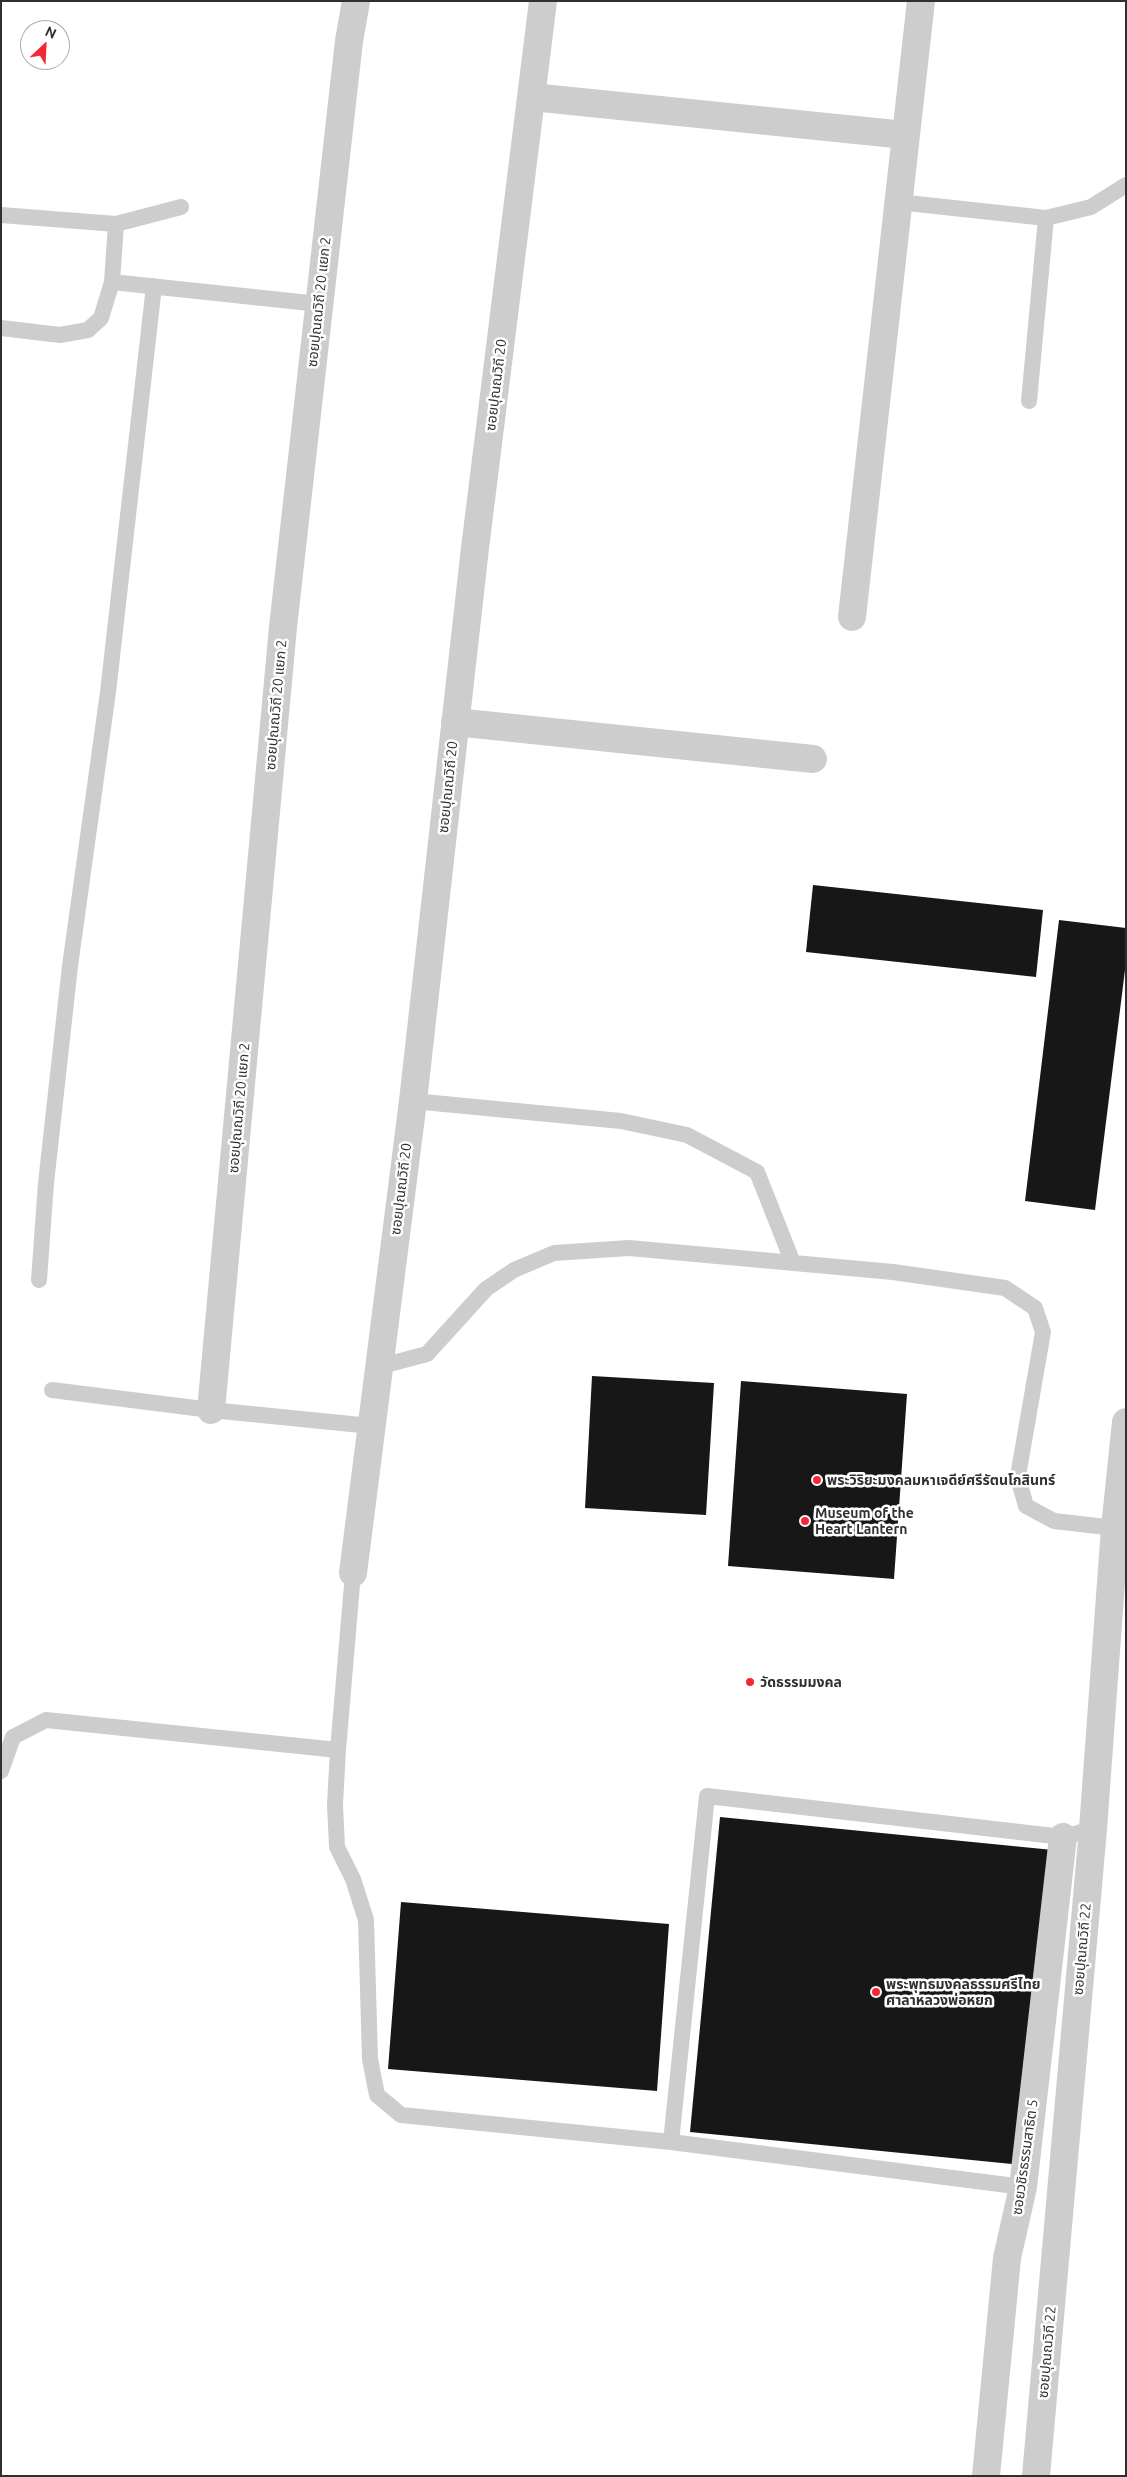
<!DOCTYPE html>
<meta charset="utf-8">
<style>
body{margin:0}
#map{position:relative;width:1127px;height:2477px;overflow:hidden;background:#fff;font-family:Ubuntu,sans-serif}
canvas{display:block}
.frame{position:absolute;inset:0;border:2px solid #303030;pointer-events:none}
.north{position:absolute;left:20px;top:20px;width:50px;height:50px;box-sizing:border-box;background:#fff;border:1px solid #acacac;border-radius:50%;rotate:25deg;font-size:14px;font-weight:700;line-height:20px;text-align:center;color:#303030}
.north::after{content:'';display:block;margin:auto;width:18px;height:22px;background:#f22837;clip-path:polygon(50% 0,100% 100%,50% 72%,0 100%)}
</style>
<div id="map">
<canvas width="1127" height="2477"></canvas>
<div class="frame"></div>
<div class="north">N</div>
</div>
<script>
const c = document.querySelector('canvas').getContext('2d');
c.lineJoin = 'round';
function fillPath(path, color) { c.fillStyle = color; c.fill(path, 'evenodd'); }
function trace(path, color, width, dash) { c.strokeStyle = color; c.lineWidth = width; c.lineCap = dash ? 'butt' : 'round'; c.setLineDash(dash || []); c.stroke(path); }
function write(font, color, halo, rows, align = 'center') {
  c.font = font + ' Ubuntu,"Noto Sans Thai",sans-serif'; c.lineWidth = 5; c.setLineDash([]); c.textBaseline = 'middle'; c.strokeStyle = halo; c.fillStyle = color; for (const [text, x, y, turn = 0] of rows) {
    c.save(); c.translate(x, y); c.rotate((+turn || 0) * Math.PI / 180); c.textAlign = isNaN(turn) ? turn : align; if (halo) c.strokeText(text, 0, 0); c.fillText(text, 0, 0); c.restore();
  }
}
const building = new Path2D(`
 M813 885 1043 910 1036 977 806 952Z
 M1059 920 1126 928V962L1095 1210 1025 1201Z
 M592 1376 714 1383 706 1515 585 1508Z
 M741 1381 907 1394 894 1579 728 1566Z
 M720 1817 1063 1851 1032 2166 690 2132Z
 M401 1902 669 1924 657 2091 388 2069Z`);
const service = new Path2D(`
 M898 202 1046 218 1091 207 1126 185
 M1 215 116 224 181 207
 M112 282 319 304
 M1 328 60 335 88 330 101 318 112 282 116 224
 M1029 401 1046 218
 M413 1101 621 1121 687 1135 757 1172 793 1263
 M39 1280 46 1183 70 966 108 692 154 286
 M378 1367 427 1354 486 1289 514 1270 554 1253 629 1248 893 1272 1005 1288 1035 1308 1043 1332 1019 1470 1020 1485 1026 1506 1054 1521 1115 1528
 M52 1390 211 1410 371 1426
 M353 1573 338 1750 335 1804 337 1847 353 1879 366 1920 370 2059 377 2095 401 2115 671 2142 1023 2187
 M1 1771 13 1737 46 1720 338 1750
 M671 2142 707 1796 1063 1837 1093 1829`);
const minor = new Path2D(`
 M532 97 905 135
 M852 617 921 1
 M455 722 813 759
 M211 1410 283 627 349 41 356 1
 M353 1573 413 1101 475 548 543 1
 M986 2476 1007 2258 1023 2187 1063 1837
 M1036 2476 1093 1829 1115 1528 1126 1422`);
const markers = [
 [817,1480,5,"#f22837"],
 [805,1521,5,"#f22837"],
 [750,1682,5,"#f22837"],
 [876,1992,5,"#f22837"]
];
const streetNames = [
 ["ซอยปุณณวิถี 20 แยก 2",319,302,-84],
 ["ซอยปุณณวิถี 20",496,385,-83],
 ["ซอยปุณณวิถี 20 แยก 2",276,705,-85],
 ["ซอยปุณณวิถี 20",448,787,-84],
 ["ซอยปุณณวิถี 20 แยก 2",239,1108,-85],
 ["ซอยปุณณวิถี 20",401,1189,-83],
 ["ซอยปุณณวิถี 22",1082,1949,-85],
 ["ซอยวชิรธรรมสาธิต 5",1025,2157,-82],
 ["ซอยปุณณวิถี 22",1047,2352,-85]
];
const poiNames = [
 ["พระวิริยะมงคลมหาเจดีย์ศรีรัตนโกสินทร์",827,1480],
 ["Museum of the",815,1513],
 ["Heart Lantern",815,1529],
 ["วัดธรรมมงคล",760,1682],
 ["พระพุทธมงคลธรรมศรีไทย",886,1984],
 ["ศาลาหลวงพ่อหยก",886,2000]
];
fillPath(building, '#171717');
trace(service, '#cdcdcd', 16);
trace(minor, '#cdcdcd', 28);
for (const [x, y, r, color] of markers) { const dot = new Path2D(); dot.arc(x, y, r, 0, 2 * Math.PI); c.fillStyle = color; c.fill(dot); trace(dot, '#fff', 2); }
write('14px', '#303030', '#fff', streetNames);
write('bold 14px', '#303030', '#fff', poiNames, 'left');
</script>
